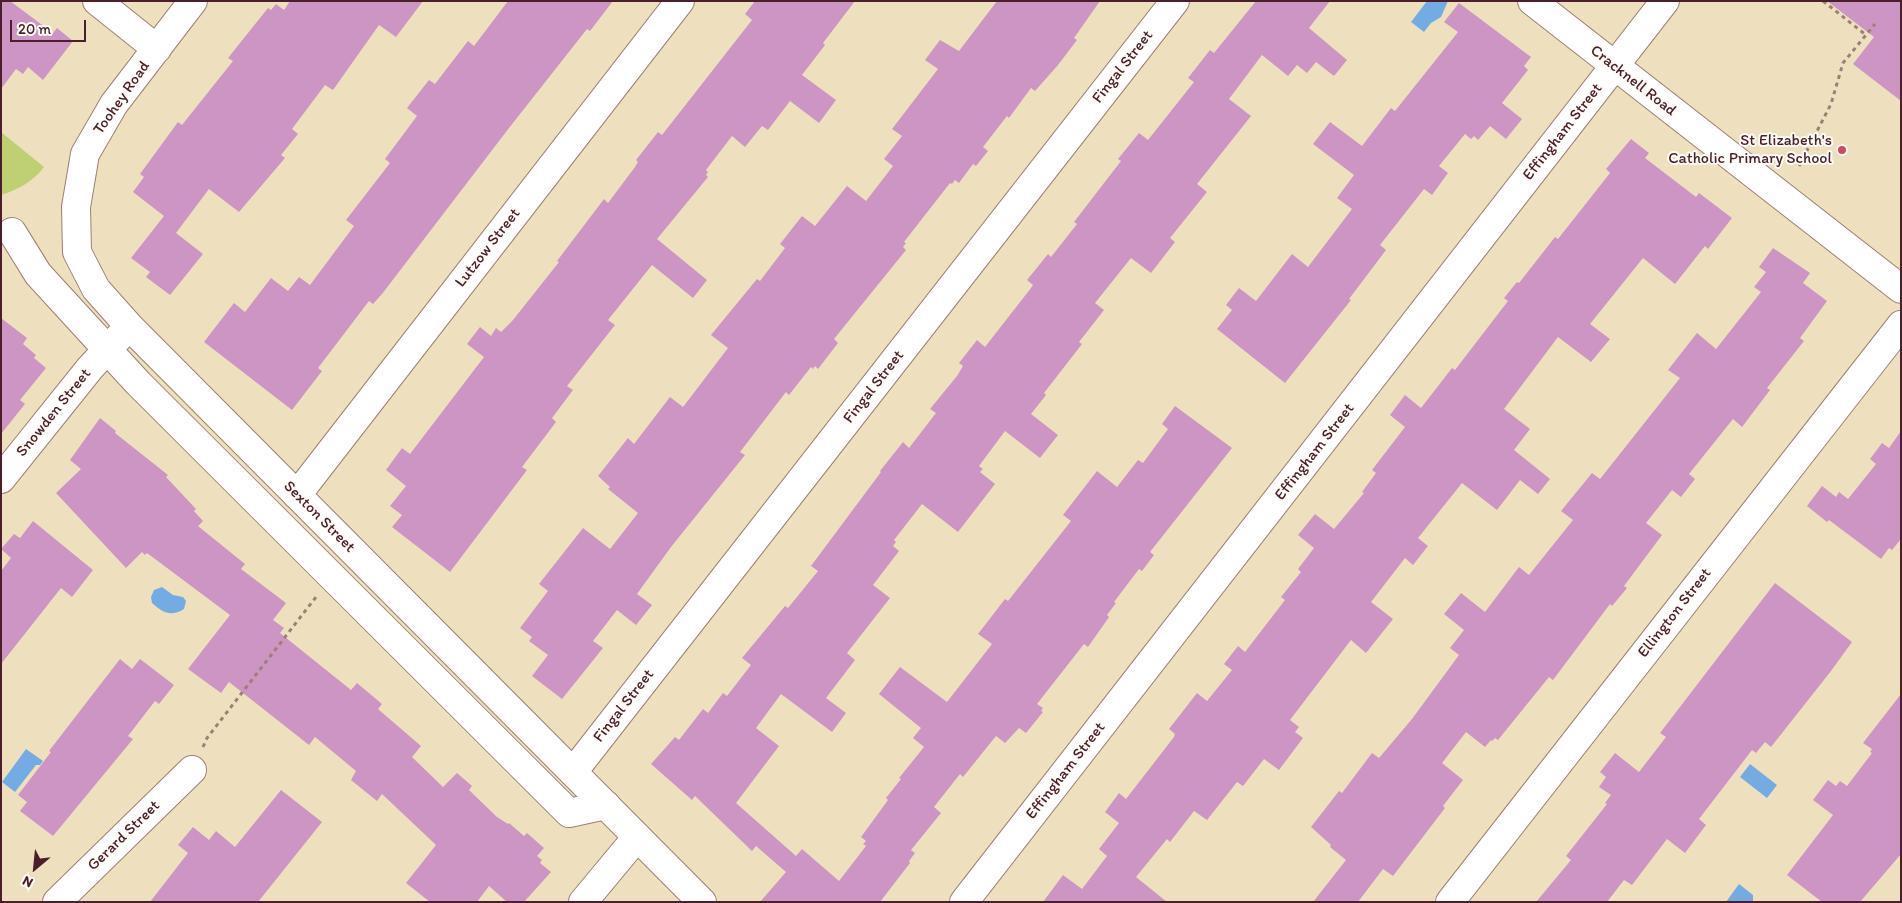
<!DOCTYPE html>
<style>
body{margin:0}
#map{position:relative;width:1902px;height:903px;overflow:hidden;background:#eee0bf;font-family:Itim,sans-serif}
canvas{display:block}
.frame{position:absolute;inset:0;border:2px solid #4a1f2b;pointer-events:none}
.north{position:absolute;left:10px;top:843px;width:50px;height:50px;-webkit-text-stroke:4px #fdfcf7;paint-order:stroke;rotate:208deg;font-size:14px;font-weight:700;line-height:20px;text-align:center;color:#4a1f2b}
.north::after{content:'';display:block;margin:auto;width:18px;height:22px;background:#4a1f2b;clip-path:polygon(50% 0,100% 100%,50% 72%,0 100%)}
.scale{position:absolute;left:10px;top:20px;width:76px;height:22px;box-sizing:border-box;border:2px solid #4a1f2b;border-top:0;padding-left:6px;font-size:15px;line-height:18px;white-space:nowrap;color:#4a1f2b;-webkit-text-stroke:4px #fdfcf7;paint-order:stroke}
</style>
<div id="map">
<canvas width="1902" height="903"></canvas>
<div class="frame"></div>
<div class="north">N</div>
<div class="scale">20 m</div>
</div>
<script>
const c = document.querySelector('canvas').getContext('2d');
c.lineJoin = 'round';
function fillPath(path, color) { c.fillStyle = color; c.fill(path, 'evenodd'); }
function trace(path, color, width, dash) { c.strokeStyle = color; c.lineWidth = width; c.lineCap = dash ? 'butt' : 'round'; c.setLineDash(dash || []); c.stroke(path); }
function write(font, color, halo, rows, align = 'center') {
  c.font = font + ' Itim,sans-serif'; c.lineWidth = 4; c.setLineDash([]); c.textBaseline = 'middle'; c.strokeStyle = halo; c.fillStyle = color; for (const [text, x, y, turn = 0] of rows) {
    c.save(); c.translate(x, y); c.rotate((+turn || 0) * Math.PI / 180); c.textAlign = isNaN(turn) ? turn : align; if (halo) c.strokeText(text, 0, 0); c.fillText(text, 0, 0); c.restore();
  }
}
const green = new Path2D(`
 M1 132 44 167C34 181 17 190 1 195Z`);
const water = new Path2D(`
 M1427 1H1448L1441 17 1431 23 1424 32 1411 22Z
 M162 587 173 595 183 597 186 601 184 609C171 617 163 613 152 603L151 597 154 590Z
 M26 749 43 761 40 765H36L15 792 2 782Z
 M1750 764 1777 785 1767 798 1740 777Z
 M1739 884 1753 895V902H1726Z`);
const building = new Path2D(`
 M1 1H10L53 33 57 28 73 41 43 80 28 67 23 74 16 69 1 89Z
 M290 1H423L396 37 379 25 333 90 325 85 292 129 298 134 281 155 285 158 239 212 209 189 176 233 203 254 170 295 146 277 150 272 131 258 164 216 133 192 144 177 140 174 178 122 182 125 233 61 228 58 268 8 271 10 276 4 284 10Z
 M508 1H613L590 31 587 29 509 128 382 294 373 304 369 301 318 368 322 371 292 410 204 342 234 303 245 312 271 278 288 291 299 277 310 285 354 226 346 220 390 163 385 159 417 116 407 108 429 80 435 84 468 41 474 46Z
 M755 1H855L823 43 825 45 802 75 836 100 819 123 790 101 768 130 762 126 745 147 732 136 706 170 708 172 706 175 708 177 657 239 707 280 693 298 652 265 608 320 615 325 567 386 573 390 552 418 556 422 522 467 527 470 450 572 392 527 402 515 390 506 406 486 386 470 402 448 410 454 484 357 467 344 480 327 491 336 496 328 501 332 513 320 559 262 557 261 604 199 608 203 635 167 638 162 636 160 658 132 662 135 752 20 745 14Z
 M997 1H1100L1074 38 1077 40 1058 65 1035 91 1031 88 1009 118 1007 116 983 147 988 151 976 166 973 164 959 183 955 180 952 184 950 183 904 242 906 243 903 247 906 250 834 339 838 343 818 369 815 366 813 369 811 367 789 395 786 392 740 452 745 455 671 547 637 594 652 605 636 625 617 610 593 641 603 648 562 699 532 676 548 655 529 641 532 637 520 628 548 591 539 584 583 528 610 549 638 513 608 489 610 487 598 476 628 438 634 444 670 397 683 407 728 348 711 335 757 279 760 281 785 248 780 244 802 216 815 226 847 186 866 201 893 166 884 159 902 136 892 129 938 69 925 60 940 40 959 51Z
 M1256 1H1330L1309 28 1347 60 1334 76 1316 62 1307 73 1297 65 1288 76 1262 55 1229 99 1251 116 1197 184 1207 192 1170 238 1175 242 1151 273 1131 258 1095 303 1104 310 1079 342 1082 344 1044 393 1046 395 1031 414 1058 435 1040 458 1005 431 979 466 983 469 980 472 995 484 958 532 922 504 894 540 896 542 893 546 899 551 873 585 890 598 847 653 855 660 826 698 846 713 832 732 781 694 756 728 779 746 736 803 796 856 802 849 839 881 866 846 863 844 866 841 861 837 888 800 886 798 901 779 899 778 924 747 913 738 921 728 879 694 900 667 947 702 992 644 978 634 1005 599 1008 601 1071 521 1063 515 1097 471 1117 487 1138 460 1143 463 1168 429 1162 424 1175 406 1232 448 1150 552 1154 555 1142 571 1139 569 1114 602 1116 603 1107 615 1109 617 1088 647 1084 644 1037 704 1043 708 1041 711 1043 712 1026 733 1019 728 1005 743 996 736 963 777 960 774 934 807 941 813 911 850 915 853 909 861 910 863 880 902H760L786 872 756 846 752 851 695 796 692 800 651 764 675 737 679 740 703 709 708 713 723 693 727 696 751 665 742 658 785 606 788 608 818 571 811 566 881 472 880 471 903 442 909 448 936 413 930 409 957 376 963 366 959 363 977 340 985 347 1031 288 1033 285 1027 280 1048 254 1051 257 1077 224 1074 222 1121 161 1118 159 1139 133 1148 140 1194 82 1188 78 1210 50 1214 53Z
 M1827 1H1901V101L1853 64 1874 37Z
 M1459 3 1531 57 1524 66 1528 70 1502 103 1522 119 1506 139 1490 126 1478 140 1474 136 1471 139 1465 134 1439 166 1448 173 1432 195 1424 189 1380 245 1386 250 1349 299 1351 300 1285 383 1217 329 1232 310 1226 305 1239 288 1256 301 1292 254 1308 267 1352 209 1337 198 1354 175 1313 144 1330 122 1362 146 1391 108 1395 111 1458 32 1444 22Z
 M1631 139 1649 153 1645 158 1696 197 1699 193 1732 218 1708 249 1705 246 1675 284 1643 258 1590 324 1610 339 1591 362 1558 337 1504 409 1530 429 1514 450 1550 479 1538 494 1520 480 1497 510 1462 483 1418 538 1428 546 1413 565 1405 558 1371 602 1393 619 1366 653 1351 640 1290 720 1299 727 1295 732 1303 738 1279 770 1264 759 1243 786 1237 782 1207 820 1194 811 1170 842 1167 839 1136 877 1167 902H1043L1063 875 1082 889 1107 856 1099 849 1119 823 1105 812 1119 793 1126 799 1174 737 1175 734 1169 729 1197 693 1207 701 1232 670 1224 664 1238 646 1245 652 1285 600 1281 597 1301 572 1298 569 1314 548 1298 535 1315 514 1334 529 1364 493 1362 492 1376 473 1372 470 1405 427 1390 415 1405 395 1421 408 1452 368 1455 370 1508 301 1504 298 1517 282 1519 283 1555 237 1558 239 1610 173 1606 169Z
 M1773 248 1810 273 1803 283 1827 301 1800 338 1804 341 1767 388 1770 390 1742 427 1733 419 1689 474 1695 479 1681 497 1672 490 1646 523 1662 535 1624 586 1627 588 1612 606 1610 604 1553 680 1549 677 1498 740 1495 738 1492 741 1491 740 1485 747 1466 732 1442 763 1463 780 1443 806 1445 808 1393 876 1383 869 1358 902H1313L1346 860 1330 847 1331 845 1311 827 1339 791 1342 793 1372 753 1379 758 1412 719 1459 655 1450 648 1464 630 1444 614 1461 593 1485 612 1519 567 1529 575 1573 520 1561 511 1592 473 1600 479 1680 378 1668 370 1697 333 1716 349 1761 292 1754 287 1766 272 1759 267Z
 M1 318 27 338 23 344 36 355 34 358 46 368 20 400 25 404 1 434Z
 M100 418 116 431 115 433 168 475 166 477 196 509 194 511 203 521 198 526 245 564 241 569 286 603 273 620 284 628 280 633 351 690 357 683 382 704 378 709 421 746 412 757 443 787 457 773 472 786 469 790 497 817 508 824 509 823 524 836 527 833 544 848 537 856 542 860 540 863 551 872 524 902H507L489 886 477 902H430L406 883 436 845 382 794 377 801 351 780 356 771 315 737 309 745 229 682 221 693 188 669 230 615 147 553 145 555 142 552 126 568 56 493 81 469 70 460Z
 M1901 431V539L1892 550 1889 548 1881 559 1829 520 1827 522 1807 506 1822 486 1836 497 1839 492 1848 499 1876 464 1870 459 1882 443 1889 448Z
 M33 521 93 570 72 597 61 588 1 664V571L11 558 1 549 14 534 20 538Z
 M1775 583 1852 642 1831 671 1771 747 1765 742 1756 753 1752 750 1699 819 1706 825 1685 853 1667 839 1632 885 1624 880 1607 902H1536L1571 860 1566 856 1607 804 1605 803 1611 795 1599 787 1606 777 1600 772 1615 753 1639 772 1666 737 1660 733Z
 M120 659 132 669 140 659 174 685 159 704 155 701 128 736 133 739 53 836 20 811 27 802 18 795 51 752 49 751Z
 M1901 694V854L1860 902H1822L1787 875 1833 815 1813 800 1828 780 1836 786 1840 781 1847 786 1872 753 1870 752 1872 749 1863 743Z
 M281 790 322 822 258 902H150L188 853 178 845 193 827 209 840 216 831 235 847Z`);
const path = new Path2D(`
 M1823 1 1866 35
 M1799 166 1831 104 1843 63 1875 24
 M203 747 207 738 316 597`);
const street = new Path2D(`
 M12 232 38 274 138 383 569 813 606 805
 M1 479 90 368 120 336
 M297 495 680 1
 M573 772 1175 1
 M57 902 192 770
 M583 902 637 837
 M964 902 1665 1
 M1450 902 1901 325`);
const secondary = new Path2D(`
 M97 1 157 49
 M193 1 114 104 85 154 76 207 77 252 96 289 129 326 702 902
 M1532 1 1901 289`);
const markers = [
 [1842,150,5,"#d1495b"]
];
const streetNames = [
 ["Fingal Street",1123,67,-52],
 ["Cracknell Road",1633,81,38],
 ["Toohey Road",122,98,-55],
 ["Effingham Street",1563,132,-52],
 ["Lutzow Street",488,248,-52],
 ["Fingal Street",874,387,-52],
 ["Snowden Street",54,413,-51],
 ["Effingham Street",1315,452,-52],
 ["Sexton Street",319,517,45],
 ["Ellington Street",1675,613,-52],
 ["Fingal Street",624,706,-52],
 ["Effingham Street",1066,771,-52],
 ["Gerard Street",124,836,-44]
];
const poiNames = [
 ["St Elizabeth's",1832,141],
 ["Catholic Primary School",1832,159]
];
fillPath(green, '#bed073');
fillPath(water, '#74abe3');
fillPath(building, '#cd95c3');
trace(street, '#9c8075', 30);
trace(secondary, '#9c8075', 30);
trace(path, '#9c8075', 3, [4, 4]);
trace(street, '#fff', 28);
trace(secondary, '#fff', 28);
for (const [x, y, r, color] of markers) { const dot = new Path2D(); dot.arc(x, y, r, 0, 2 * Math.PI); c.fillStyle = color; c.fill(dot); trace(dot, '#fdfcf7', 2); }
write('16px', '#4a1f2b', '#fdfcf7', streetNames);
write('16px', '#4a1f2b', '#fdfcf7', poiNames, 'right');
</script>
